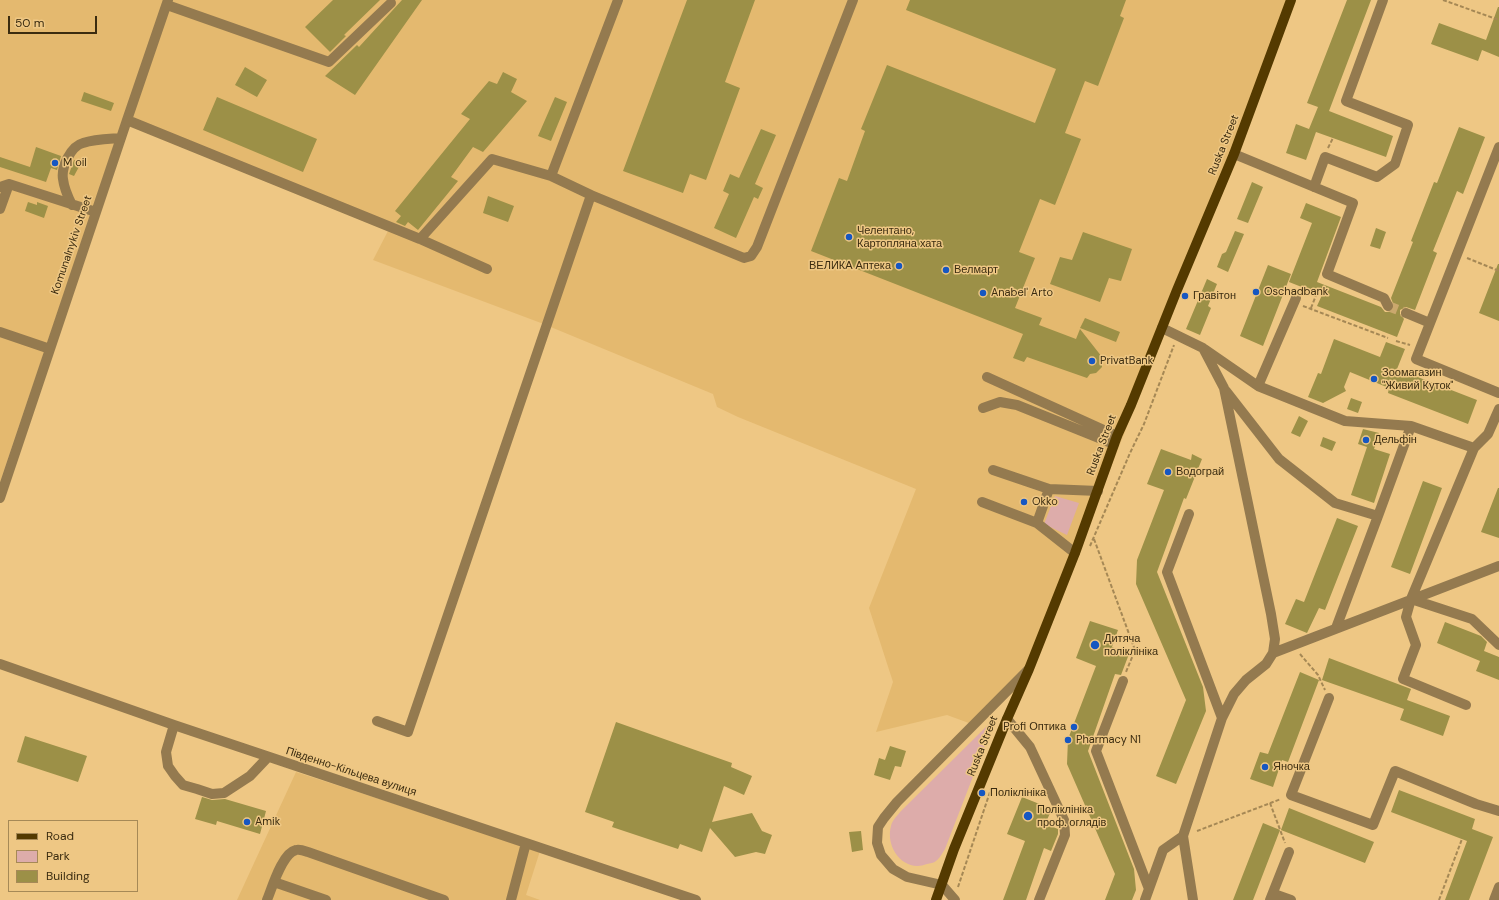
<!DOCTYPE html>
<meta charset="utf-8">
<style>
body{margin:0}
#map{position:relative;width:1499px;height:900px;overflow:hidden;background:#eec784;font-family:"DM Sans",sans-serif}
canvas{display:block}
.legend{position:absolute;left:8px;top:820px;width:130px;height:72px;box-sizing:border-box;background:#eec784;border:1px solid #a68956;margin:0;padding:5px 7px;list-style:none;font-size:12px;color:#3b2c10}
.legend li{display:flex;align-items:center;gap:8px;height:20px}
.legend b{width:20px;border:1px solid #a68956}
.scale{position:absolute;left:8px;top:16px;width:89px;height:18px;box-sizing:border-box;border:2px solid #3b2c10;border-top:0;padding-left:5px;font-size:12px;line-height:14px;white-space:nowrap;color:#3b2c10;-webkit-text-stroke:3px #eec784;paint-order:stroke}
</style>
<div id="map">
<canvas width="1499" height="900"></canvas>
<ul class="legend">
<li><b style="height:5px;background:#543a00"></b>Road</li>
<li><b style="height:11px;background:#ddacaa"></b>Park</li>
<li><b style="height:11px;background:#9c9047"></b>Building</li>
</ul>
<div class="scale">50 m</div>
</div>
<script>
const c = document.querySelector('canvas').getContext('2d');
c.lineJoin = 'round';
function fillPath(path, color) { c.fillStyle = color; c.fill(path, 'evenodd'); }
function trace(path, color, width, dash) { c.strokeStyle = color; c.lineWidth = width; c.lineCap = dash ? 'butt' : 'round'; c.setLineDash(dash || []); c.stroke(path); }
function write(font, color, halo, rows, align = 'center') {
  c.font = font + ' "DM Sans",sans-serif'; c.lineWidth = 3; c.setLineDash([]); c.textBaseline = 'middle'; c.strokeStyle = halo; c.fillStyle = color; for (const [text, x, y, turn = 0] of rows) {
    c.save(); c.translate(x, y); c.rotate((+turn || 0) * Math.PI / 180); c.textAlign = isNaN(turn) ? turn : align; if (halo) c.strokeText(text, 0, 0); c.fillText(text, 0, 0); c.restore();
  }
}
const built = new Path2D(`
 M0 0H1294L1032 669 977 726 947 715 876 732 893 682 869 608 916 489 738 417 717 407 713 394 541 323 373 260 388 231 122 122 0 482Z
 M296 772 540 851 526 895 540 900H237Z`);
const green = new Path2D(`
 M1055 496 1079 503 1067 535 1044 524Z
 M996 717 945 849C943 852 940 858 936 861 934 863 930 863 927 864 904 873 885 848 891 826 892 820 898 815 901 811Z`);
const building = new Path2D(`
 M333 0H380L344 35 346 36 330 52 305 27Z
 M402 0H422L355 95 325 76 357 45 359 47Z
 M687 0H755L725 82 740 88 706 180 690 174 683 193 623 171Z
 M910 0H1126L1120 16 1124 18 1098 86 1085 81 1065 133 1081 139 1055 205 1040 199 1019 252 1035 258 1015 308 1042 318 1039 325 1076 339 1080 329 1102 357V367L1096 373 1090 374 1087 378 1027 357 1024 362 1013 358 1023 334 811 251 839 178 847 181 865 131 861 129 887 65 1035 123 1056 69 906 10Z
 M1347 0H1371L1329 111 1393 136 1386 157 1316 132 1306 160 1286 153 1296 124 1309 129 1318 107 1307 103Z
 M1498 7H1499V57L1482 50 1478 61 1431 44 1439 23 1486 40Z
 M245 67 267 80 257 97 235 85Z
 M503 72 517 79 511 92 527 101 483 152 473 147 451 177 458 181 418 230 408 222 405 226 396 222 401 216 395 211 470 119 461 114 489 81 497 84Z
 M84 92 114 103 111 111 81 101Z
 M217 97 317 139 303 172 203 130Z
 M555 97 567 102 551 141 538 136Z
 M1459 127 1485 137 1463 194 1457 191 1433 251 1437 253 1415 310 1406 307 1400 310V314L1404 319 1397 337 1317 306 1322 295 1289 282 1312 223 1300 218 1306 203 1341 217 1317 282 1381 307 1385 312H1391L1393 310 1394 306 1391 298 1413 242 1411 241 1434 182 1437 183Z
 M761 129 776 135 755 184 763 188 758 199 754 197 736 238 714 228 729 194 723 191 730 174 739 178Z
 M36 147 61 156 57 170 51 168 46 182 0 167V157L30 167Z
 M74 160 81 163 74 176 69 174Z
 M1252 182 1263 187 1248 223 1237 219Z
 M488 196 514 206 508 222 483 213Z
 M28 202 37 205V202L48 206 44 218 25 211Z
 M1376 228 1386 232 1380 249 1370 246Z
 M1235 231 1244 234 1228 272 1217 267 1222 254 1226 252Z
 M1083 232 1132 249 1121 281 1109 278 1100 302 1050 284 1060 257 1072 260Z
 M1498 264H1499V321L1479 313Z
 M1268 265 1291 274 1263 346 1240 336Z
 M1207 279 1217 284 1208 306 1211 308 1200 335 1186 329Z
 M1085 318 1120 332 1116 342 1080 328Z
 M1334 339 1380 357 1386 342 1405 349 1397 369 1477 400 1468 424 1388 393 1389 388 1350 372 1344 387 1346 391 1323 403 1308 397 1318 373 1321 374Z
 M1351 398 1362 402 1358 413 1347 409Z
 M1299 416 1308 421 1300 437 1291 433Z
 M1363 429 1379 433 1374 449 1390 454 1374 503 1351 495 1367 447 1358 444Z
 M1323 437 1336 442 1332 451 1320 446Z
 M1161 449 1191 460 1192 454 1202 459 1186 499 1184 498 1157 572 1203 687 1206 711 1176 784 1156 776 1186 700 1136 584 1137 560 1164 490 1147 484Z
 M1423 481 1442 488 1410 574 1391 567Z
 M1498 488H1499V538L1481 532Z
 M1337 518 1358 526 1325 610 1319 608 1307 633 1285 624 1296 599 1304 602Z
 M1090 621 1118 630 1112 647 1129 654 1121 675 1115 674 1088 751 1134 869 1136 890 1132 900H1105L1115 874 1067 764 1068 739 1096 666 1076 658Z
 M1445 622 1481 636 1487 642 1484 651 1499 657V680L1476 671 1480 661 1437 643Z
 M1329 658 1411 689 1407 700 1450 716 1443 736 1400 720 1404 709 1322 680Z
 M1300 672 1319 680 1288 762 1282 760 1273 787 1250 779 1260 752 1268 754Z
 M616 722 732 763 731 767 752 776 744 795 724 786 712 822 752 813 762 831 772 835 765 854 756 852 735 857 710 828 702 852 680 844 678 849 612 827 614 822 585 812Z
 M25 736 87 756 78 782 17 762Z
 M890 746 906 751 901 767 895 766 890 780 874 775 879 758 885 760Z
 M1399 790 1475 819 1472 829 1493 837 1469 900H1445L1467 841 1391 812Z
 M202 797 212 800 225 799 266 811 260 834 217 821 216 825 195 819Z
 M1022 797 1052 809 1045 824 1058 829V834L1051 851 1044 848 1026 900H1003L1025 841 1007 834Z
 M1289 808 1374 842 1365 863 1281 830Z
 M1263 823 1280 830 1253 900H1233Z
 M861 831 863 850 852 852 849 832Z`);
const minorTunnel = new Path2D(`
 M1388 306 1406 313`);
const path = new Path2D(`
 M1443 0 1499 20
 M1328 148 1333 138
 M1467 258 1499 271
 M1303 306 1388 338
 M1311 308 1317 293
 M1396 341 1410 345
 M1094 539 1135 650 1126 672
 M1090 546 1130 453 1144 424 1174 345
 M1300 654 1318 675 1325 690
 M1270 803 1285 843
 M1197 831 1281 799
 M958 887 991 789
 M1439 900 1462 839`);
const minor = new Path2D(`
 M167 5 329 62 391 3
 M127 120 420 239 487 269
 M1499 147 1416 359 1499 393
 M1234 154 1353 203 1327 274 1384 298 1388 306
 M0 187 9 184 96 212
 M1314 187 1325 157 1377 177 1395 164 1408 125 1346 101 1383 0
 M591 195 744 258 751 256 757 247 853 0
 M72 205C68 197 64 188 63 179 61 167 71 146 83 143 95 139 108 139 121 138
 M0 209 9 184
 M420 239 492 159 551 176
 M1406 313 1430 323
 M1162 328 1203 348 1258 386 1345 421 1411 426 1474 448 1488 434 1499 409
 M0 332 50 349
 M987 377 1117 436
 M1258 386 1296 298
 M1226 391 1279 459 1335 503 1378 516 1411 426
 M983 408 1000 402 1017 405 1114 444
 M993 470 1049 489 1098 491
 M0 498 127 120 168 0
 M982 502 1037 523 1075 553
 M1189 514 1167 572 1222 718
 M1037 523 1049 489
 M1411 599 1474 448
 M1336 628 1378 516
 M1273 653 1499 566
 M0 664 174 725 696 900
 M1123 681 1096 751 1149 889
 M1329 698 1291 795 1373 825 1395 771 1476 804 1499 811
 M1466 705 1403 679 1416 645 1406 617 1411 599 1472 619 1499 645
 M1007 719 1030 747 1064 820 1065 835 1039 900
 M377 721 408 732 591 195 551 176 618 0
 M174 725 166 752 168 766 175 776 183 785 197 789 212 794 224 793 250 776 268 757
 M1183 836 1193 900
 M274 882 326 900
 M1274 894 1291 900
 M267 900C272 888 282 853 296 850 300 849 305 851 308 852L444 900
 M511 900 526 843
 M955 900 942 885 907 877 893 869 881 855 877 843 878 827 884 818 897 802 1028 670
 M1145 900 1163 850 1183 836 1222 718 1234 694 1246 680 1266 664 1273 653 1275 639 1271 614 1224 388 1203 348
 M1270 900 1289 852
 M1494 900 1499 887`);
const major = new Path2D(`
 M936 900 954 849 1007 719 1029 669 1075 553 1117 436 1131 405 1177 290 1234 154 1291 0`);
const markers = [
 [55,163,4,"#1657c2"],
 [849,237,4,"#1657c2"],
 [899,266,4,"#1657c2"],
 [946,270,4,"#1657c2"],
 [1256,292,4,"#1657c2"],
 [983,293,4,"#1657c2"],
 [1185,296,4,"#1657c2"],
 [1092,361,4,"#1657c2"],
 [1374,379,4,"#1657c2"],
 [1366,440,4,"#1657c2"],
 [1168,472,4,"#1657c2"],
 [1024,502,4,"#1657c2"],
 [1095,645,5,"#1657c2"],
 [1074,727,4,"#1657c2"],
 [1068,740,4,"#1657c2"],
 [1265,767,4,"#1657c2"],
 [982,793,4,"#1657c2"],
 [1028,816,5,"#1657c2"],
 [247,822,4,"#1657c2"]
];
const streetNames = [
 ["Ruska Street",1224,145,-68],
 ["Komunalnykiv Street",72,245,-71],
 ["Ruska Street",1102,445,-69],
 ["Ruska Street",983,746,-68],
 ["Південно-Кільцева вулиця",351,772,18]
];
const poiNames = [
 ["M oil",63,163],
 ["Челентано,",857,231],
 ["Картопляна хата",857,244],
 ["ВЕЛИКА Аптека",891,266,"right"],
 ["Велмарт",954,270],
 ["Oschadbank",1264,292],
 ["Anabel' Arto",991,293],
 ["Гравітон",1193,296],
 ["PrivatBank",1100,361],
 ["Зоомагазин",1382,373],
 ["\"Живий Куток\"",1382,386],
 ["Дельфін",1374,440],
 ["Водограй",1176,472],
 ["Okko",1032,502],
 ["Дитяча",1104,639],
 ["поліклініка",1104,652],
 ["Profi Оптика",1066,727,"right"],
 ["Pharmacy N1",1076,740],
 ["Яночка",1273,767],
 ["Поліклініка",990,793],
 ["Поліклініка",1037,810],
 ["проф. оглядів",1037,823],
 ["Amik",255,822]
];
fillPath(built, '#e4b96f');
fillPath(green, '#ddacaa');
fillPath(building, '#9c9047');
trace(minorTunnel, '#caa86d', 10, [10, 5]);
trace(path, '#a58855', 2, [4, 2]);
trace(minor, '#947a4f', 10);
trace(major, '#543a00', 10);
for (const [x, y, r, color] of markers) { const dot = new Path2D(); dot.arc(x, y, r, 0, 2 * Math.PI); c.fillStyle = color; c.fill(dot); trace(dot, '#eec784', 1.5); }
write('11px', '#3b2c10', '#eec784', streetNames);
write('11px', '#3b2c10', '#eec784', poiNames, 'left');
</script>
